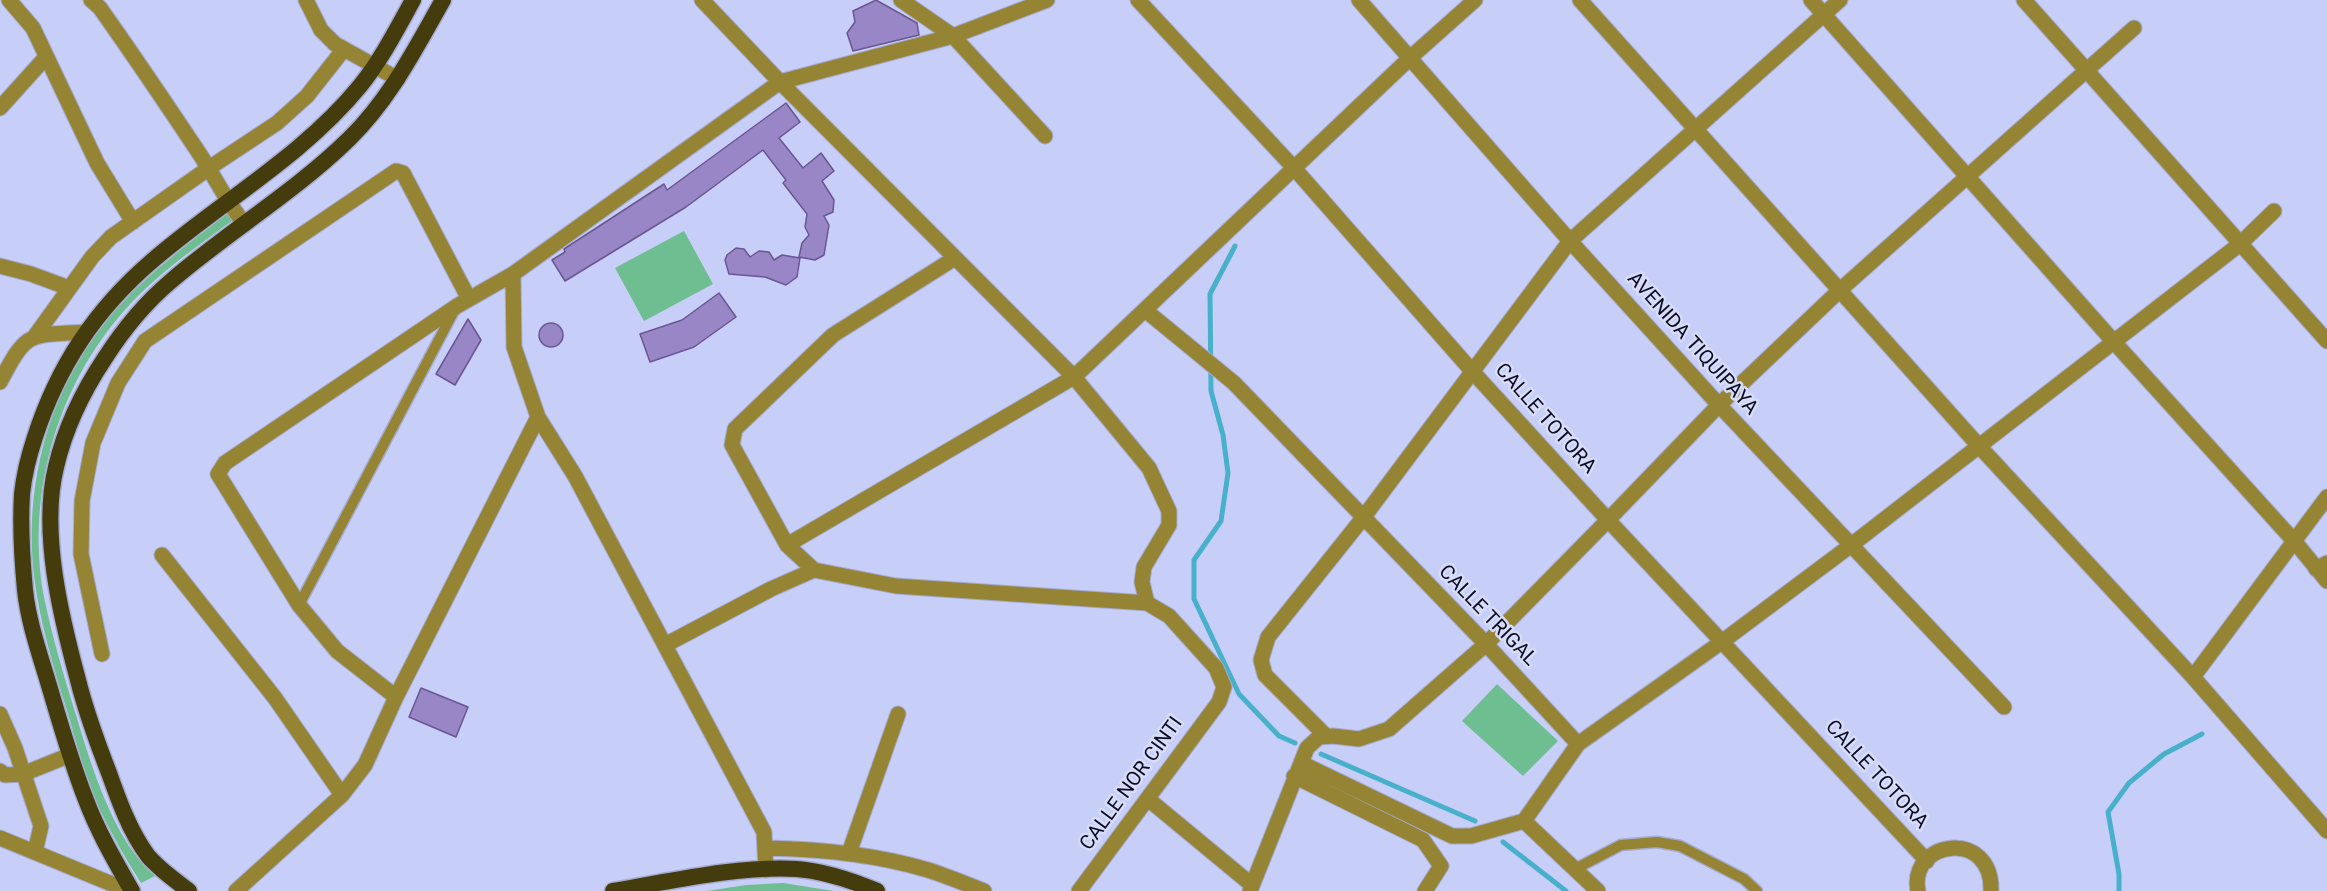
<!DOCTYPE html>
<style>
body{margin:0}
canvas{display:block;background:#c7cef7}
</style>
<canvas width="2327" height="891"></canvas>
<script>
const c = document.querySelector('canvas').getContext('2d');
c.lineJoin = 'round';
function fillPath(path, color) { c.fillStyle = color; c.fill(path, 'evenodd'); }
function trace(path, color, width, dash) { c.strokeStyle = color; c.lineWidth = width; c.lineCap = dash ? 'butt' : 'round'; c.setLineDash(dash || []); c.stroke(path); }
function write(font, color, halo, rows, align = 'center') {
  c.font = font + ' Roboto,sans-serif'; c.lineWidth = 5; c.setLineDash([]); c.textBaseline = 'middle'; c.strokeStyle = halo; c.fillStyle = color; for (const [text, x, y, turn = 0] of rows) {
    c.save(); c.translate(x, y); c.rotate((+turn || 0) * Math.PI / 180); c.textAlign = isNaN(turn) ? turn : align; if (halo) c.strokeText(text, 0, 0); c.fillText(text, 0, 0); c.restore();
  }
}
const green = new Path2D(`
 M227 214 233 220C199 245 164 269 134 300 59 378 25 490 44 597 52 636 64 677 76 715 91 765 114 842 155 876L141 883C126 860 113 836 101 812 85 778 76 740 65 704 50 655 34 602 32 550 29 480 48 405 87 347 123 292 176 253 227 214Z
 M684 231 713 284 644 321 615 268Z
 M1497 684 1558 741 1523 776 1462 721Z
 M783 883 834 891H707L746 885Z`);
const stream = new Path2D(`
 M1235 246 1210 294 1211 391 1223 435 1228 473 1221 521 1194 560V599L1239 694 1279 736 1295 743
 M1321 754 1475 821
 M1503 842 1566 891
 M2119 891V874L2108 812 2129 783 2164 754 2202 734`);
const building = new Path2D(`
 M876 0 917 23 919 35 853 51 847 33 855 22 853 11Z
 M786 103 800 122 779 138 803 168 821 153 834 171 822 181 834 200 833 212 824 216 829 225 824 255 815 260 799 257 802 243 809 235 805 227 807 214 783 183 786 180 763 150 686 207 565 281 552 260 565 252 564 249 664 184 667 190Z
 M736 248 744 249 750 257 759 251 769 252 774 260 782 255 800 258 797 277 786 285 765 277 729 274 725 260 727 255Z
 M719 293 736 317 694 347 650 362 640 334 682 320Z
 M468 319 481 340 455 385 436 374Z
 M539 335a12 12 0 1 1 24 0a12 12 0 1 1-24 0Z
 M421 688 468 707 456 737 409 717Z`);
const service = new Path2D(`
 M299 605 455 309
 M1575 869 1621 845 1657 842 1680 846 1744 879 1757 891`);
const minor = new Path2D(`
 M9 0 33 28 97 163 133 222
 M91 0 100 8C134 56 167 105 199 153 215 177 226 201 244 223
 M306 0 321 30 335 44 398 79
 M702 0 780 82 1074 377 1149 468 1169 511V525L1144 567 1142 582 1147 603
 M901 0 953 36 1045 136
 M1138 0 1294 168 1472 371 1608 520 1927 861
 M1359 0 1570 241 1719 405 2004 707
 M1580 0 1979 446 2193 677 2327 831
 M2024 0 2327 341
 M0 108 46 57
 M955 258 833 335 735 429 732 445 787 545 814 570 896 586 1147 603 1169 616 1216 668 1224 687 1219 702 1079 891
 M0 266 31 274 69 288
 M513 274 514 347 538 417 575 476 764 832 766 870
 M1145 310 1234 383 1486 644 1578 744
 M35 336 92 257 111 237 209 168 277 123 307 96 344 49
 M0 382C28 329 28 336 86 332
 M787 545 1074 377 1411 57 1475 0
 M162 555 275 698 342 795
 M2316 569 2327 563
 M665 645 771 589 814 570
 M102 654 81 554 82 501 93 443 118 383 145 341 396 171 403 173 469 299
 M2193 677 2327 497
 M396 697 337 651 299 605 218 474 225 463 457 306 513 274 780 82 953 36 1047 0
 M0 714 15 748 41 826 35 852
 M1326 736 1265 675 1261 660 1268 637 1363 518 1570 241 1840 0
 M1301 763 1452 836H1471L1524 821
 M0 771 5 775 23 774 70 755
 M1294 776 1423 840 1441 866 1425 891
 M1148 799 1252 885
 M765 848C820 849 875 854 928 870 947 876 966 884 984 891
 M849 853 898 714
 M236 891 342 795 365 765 396 697 538 417
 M1250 891 1307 748 1319 737 1333 736 1359 739 1389 729 1486 644 1608 520 1719 405 1840 290 2134 28
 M1598 891 1524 821 1578 744 1723 641 1850 546 2240 244 2274 211
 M1918 891C1908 840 1993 828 1991 891`);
const tertiary = new Path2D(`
 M1811 0 2114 342 2295 542 2327 581
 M0 838 129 891`);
const trunk = new Path2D(`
 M132 891C115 861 98 832 86 800 73 767 63 733 53 699 43 663 29 627 25 590 22 558 20 526 22 494 24 475 29 455 35 437 58 366 95 310 152 261 219 203 303 156 360 86 381 60 397 29 413 0
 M189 891C175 880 160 870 148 856 130 832 119 801 109 773 97 742 86 712 78 680 61 617 40 531 56 467 65 428 83 391 105 358 123 330 145 303 171 281 228 232 296 191 349 139 390 99 415 49 443 0
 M613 891C673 881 735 866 797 869 823 871 853 881 877 891`);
const streetNames = [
 ["AVENIDA TIQUIPAYA",1692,344,48],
 ["CALLE TOTORA",1545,419,48],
 ["CALLE TRIGAL",1487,616,46],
 ["CALLE TOTORA",1876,775,47],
 ["CALLE NOR CINTI",1132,784,-54]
];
fillPath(green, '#6fbe91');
trace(stream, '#48b0ca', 5);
fillPath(building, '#9986c6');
trace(building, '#695692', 1.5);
trace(service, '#a5abd1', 13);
trace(minor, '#a5abd1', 17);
trace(tertiary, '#a5abd1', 17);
trace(trunk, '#a5abd1', 19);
trace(service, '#958433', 10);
trace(minor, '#958433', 15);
trace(tertiary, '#958433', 15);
trace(trunk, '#453c0e', 16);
write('20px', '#0a0b23', '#d7dcf7', streetNames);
</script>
